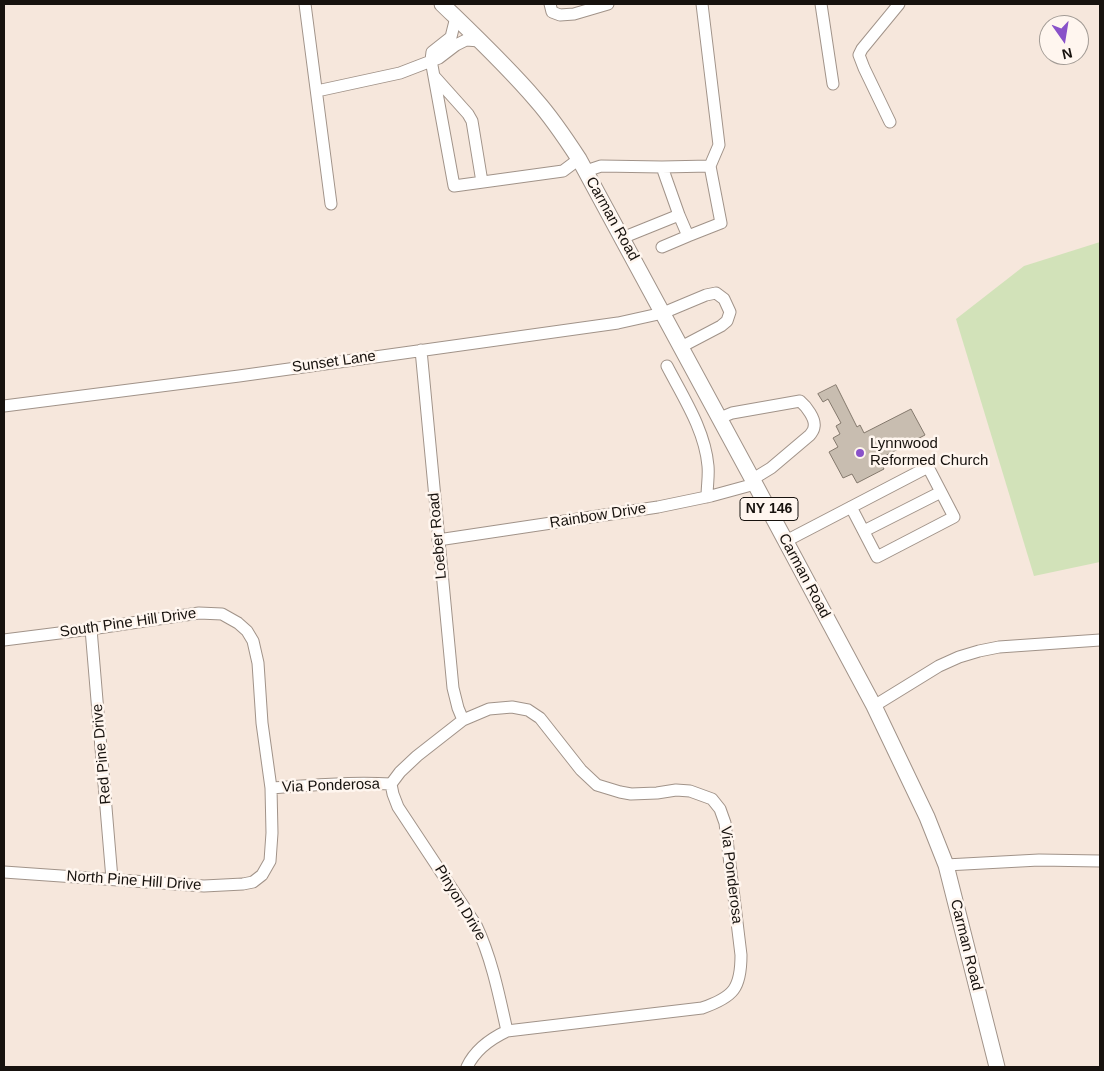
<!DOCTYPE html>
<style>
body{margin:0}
#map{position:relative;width:1104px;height:1071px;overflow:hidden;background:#f6e7dc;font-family:Helvetica,sans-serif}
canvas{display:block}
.frame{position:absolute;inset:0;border:5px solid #17120e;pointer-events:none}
.north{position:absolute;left:1039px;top:15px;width:50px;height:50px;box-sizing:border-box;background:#fff6ef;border:1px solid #a29b95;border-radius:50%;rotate:167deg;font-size:14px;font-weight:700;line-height:20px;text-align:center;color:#17120e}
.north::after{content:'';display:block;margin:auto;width:18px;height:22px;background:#8952c9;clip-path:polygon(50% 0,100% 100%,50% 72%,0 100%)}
</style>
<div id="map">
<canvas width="1104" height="1071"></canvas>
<div class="frame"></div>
<div class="north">N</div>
</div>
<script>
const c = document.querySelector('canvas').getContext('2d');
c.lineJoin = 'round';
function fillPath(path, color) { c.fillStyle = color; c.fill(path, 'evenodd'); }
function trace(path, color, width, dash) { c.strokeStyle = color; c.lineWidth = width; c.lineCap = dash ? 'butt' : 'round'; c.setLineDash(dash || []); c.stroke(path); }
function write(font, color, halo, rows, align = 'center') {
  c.font = font + ' Helvetica,sans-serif'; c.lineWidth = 5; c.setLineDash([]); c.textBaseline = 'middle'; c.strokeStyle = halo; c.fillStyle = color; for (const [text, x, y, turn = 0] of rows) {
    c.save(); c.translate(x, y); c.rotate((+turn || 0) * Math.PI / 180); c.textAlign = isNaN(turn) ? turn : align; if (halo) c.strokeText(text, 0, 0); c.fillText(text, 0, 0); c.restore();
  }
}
const green = new Path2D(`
 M1100 242V562L1034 576 956 319 1024 266Z`);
const building = new Path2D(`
 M836 385 857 427 860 425 864 433 911 409 925 435 879 459 884 469 857 483 852 474 843 478 829 452 838 447 833 438 840 434 836 426 841 423 828 399 823 402 818 394Z`);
const minor = new Path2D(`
 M305 4 331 204
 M550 4 552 12 560 15 574 14 608 4
 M702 4 719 145 710 166
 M821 4 833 84
 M456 17 451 37 432 52 431 60 454 186 563 171 579 159
 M434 76 468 114 472 121 482 182
 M317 91 400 73 439 58 456 45 466 40 480 41
 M890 122 864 68 859 55 862 49 899 4
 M662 167 710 166 721 223 688 236 679 215
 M586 171 601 166 662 167 679 215 622 238
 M662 247 688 236
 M421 350 453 688 458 708 463 720
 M667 366C683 397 705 430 708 466 709 476 707 486 707 497
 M4 406 239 376 618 323 663 313 706 295 716 293 724 299 730 312 727 321 721 326 681 347
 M720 418 732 413 800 401C806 406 816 419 814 427 814 430 812 432 810 435L771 468 753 479
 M864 531 941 492
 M438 540 658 507 711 496 755 484
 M786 541 928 467 954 517 877 557 851 507
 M91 629 112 879
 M4 640 91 629 199 613 222 614 238 623 247 631 253 641 258 663 262 723 271 788 272 833 270 861 262 875 253 882 243 884 204 886 4 872
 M874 706 939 666 959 657 979 651 999 647 1100 640
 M391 784 393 794 398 807 476 925C492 959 499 995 507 1031
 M271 788C311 785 351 782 391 784L400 772 417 756 463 720 489 709 512 707 528 710 540 718 581 770 597 785 620 792 631 794 657 793 676 790 690 791 712 799 720 809 725 823 741 955C741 988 734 997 702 1008L507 1031C490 1039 475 1050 467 1067
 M946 865 1039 860 1100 861`);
const major = new Path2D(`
 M442 4C474 35 507 66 536 100 552 118 566 139 579 159L755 484 874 706 927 817 946 865 997 1067`);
const markers = [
 [860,453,5,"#8952c9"]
];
const shields = [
 [769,509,58]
];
const shieldNames = [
 ["NY 146",769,509]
];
const streetNames = [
 ["Carman Road",612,219,61],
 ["Sunset Lane",334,362,-8],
 ["Rainbow Drive",598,516,-9],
 ["Loeber Road",438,536,-95],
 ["Carman Road",804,576,62],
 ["South Pine Hill Drive",128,623,-8],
 ["Red Pine Drive",102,754,-95],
 ["Via Ponderosa",331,786,-2],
 ["Via Ponderosa",731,875,83],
 ["North Pine Hill Drive",134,881,4],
 ["Pinyon Drive",460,903,59],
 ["Carman Road",966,945,76]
];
const poiNames = [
 ["Lynnwood",870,444],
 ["Reformed Church",870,461]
];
fillPath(green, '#d2e2b9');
fillPath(building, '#c8bdb0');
trace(building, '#83786c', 1);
trace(minor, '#a19389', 13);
trace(major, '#a19389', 17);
trace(minor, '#fff', 11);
trace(major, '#fff', 15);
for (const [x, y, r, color] of markers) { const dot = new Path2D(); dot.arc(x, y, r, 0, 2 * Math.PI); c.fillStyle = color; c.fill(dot); trace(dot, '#fff6ef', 2); }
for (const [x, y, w] of shields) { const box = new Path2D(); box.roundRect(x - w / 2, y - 11.5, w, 23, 4); c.fillStyle = '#fff6ef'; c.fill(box); trace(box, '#17120e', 1); }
write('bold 14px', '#17120e', null, shieldNames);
write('15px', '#17120e', '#fff6ef', streetNames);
write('15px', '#17120e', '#fff6ef', poiNames, 'left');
</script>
